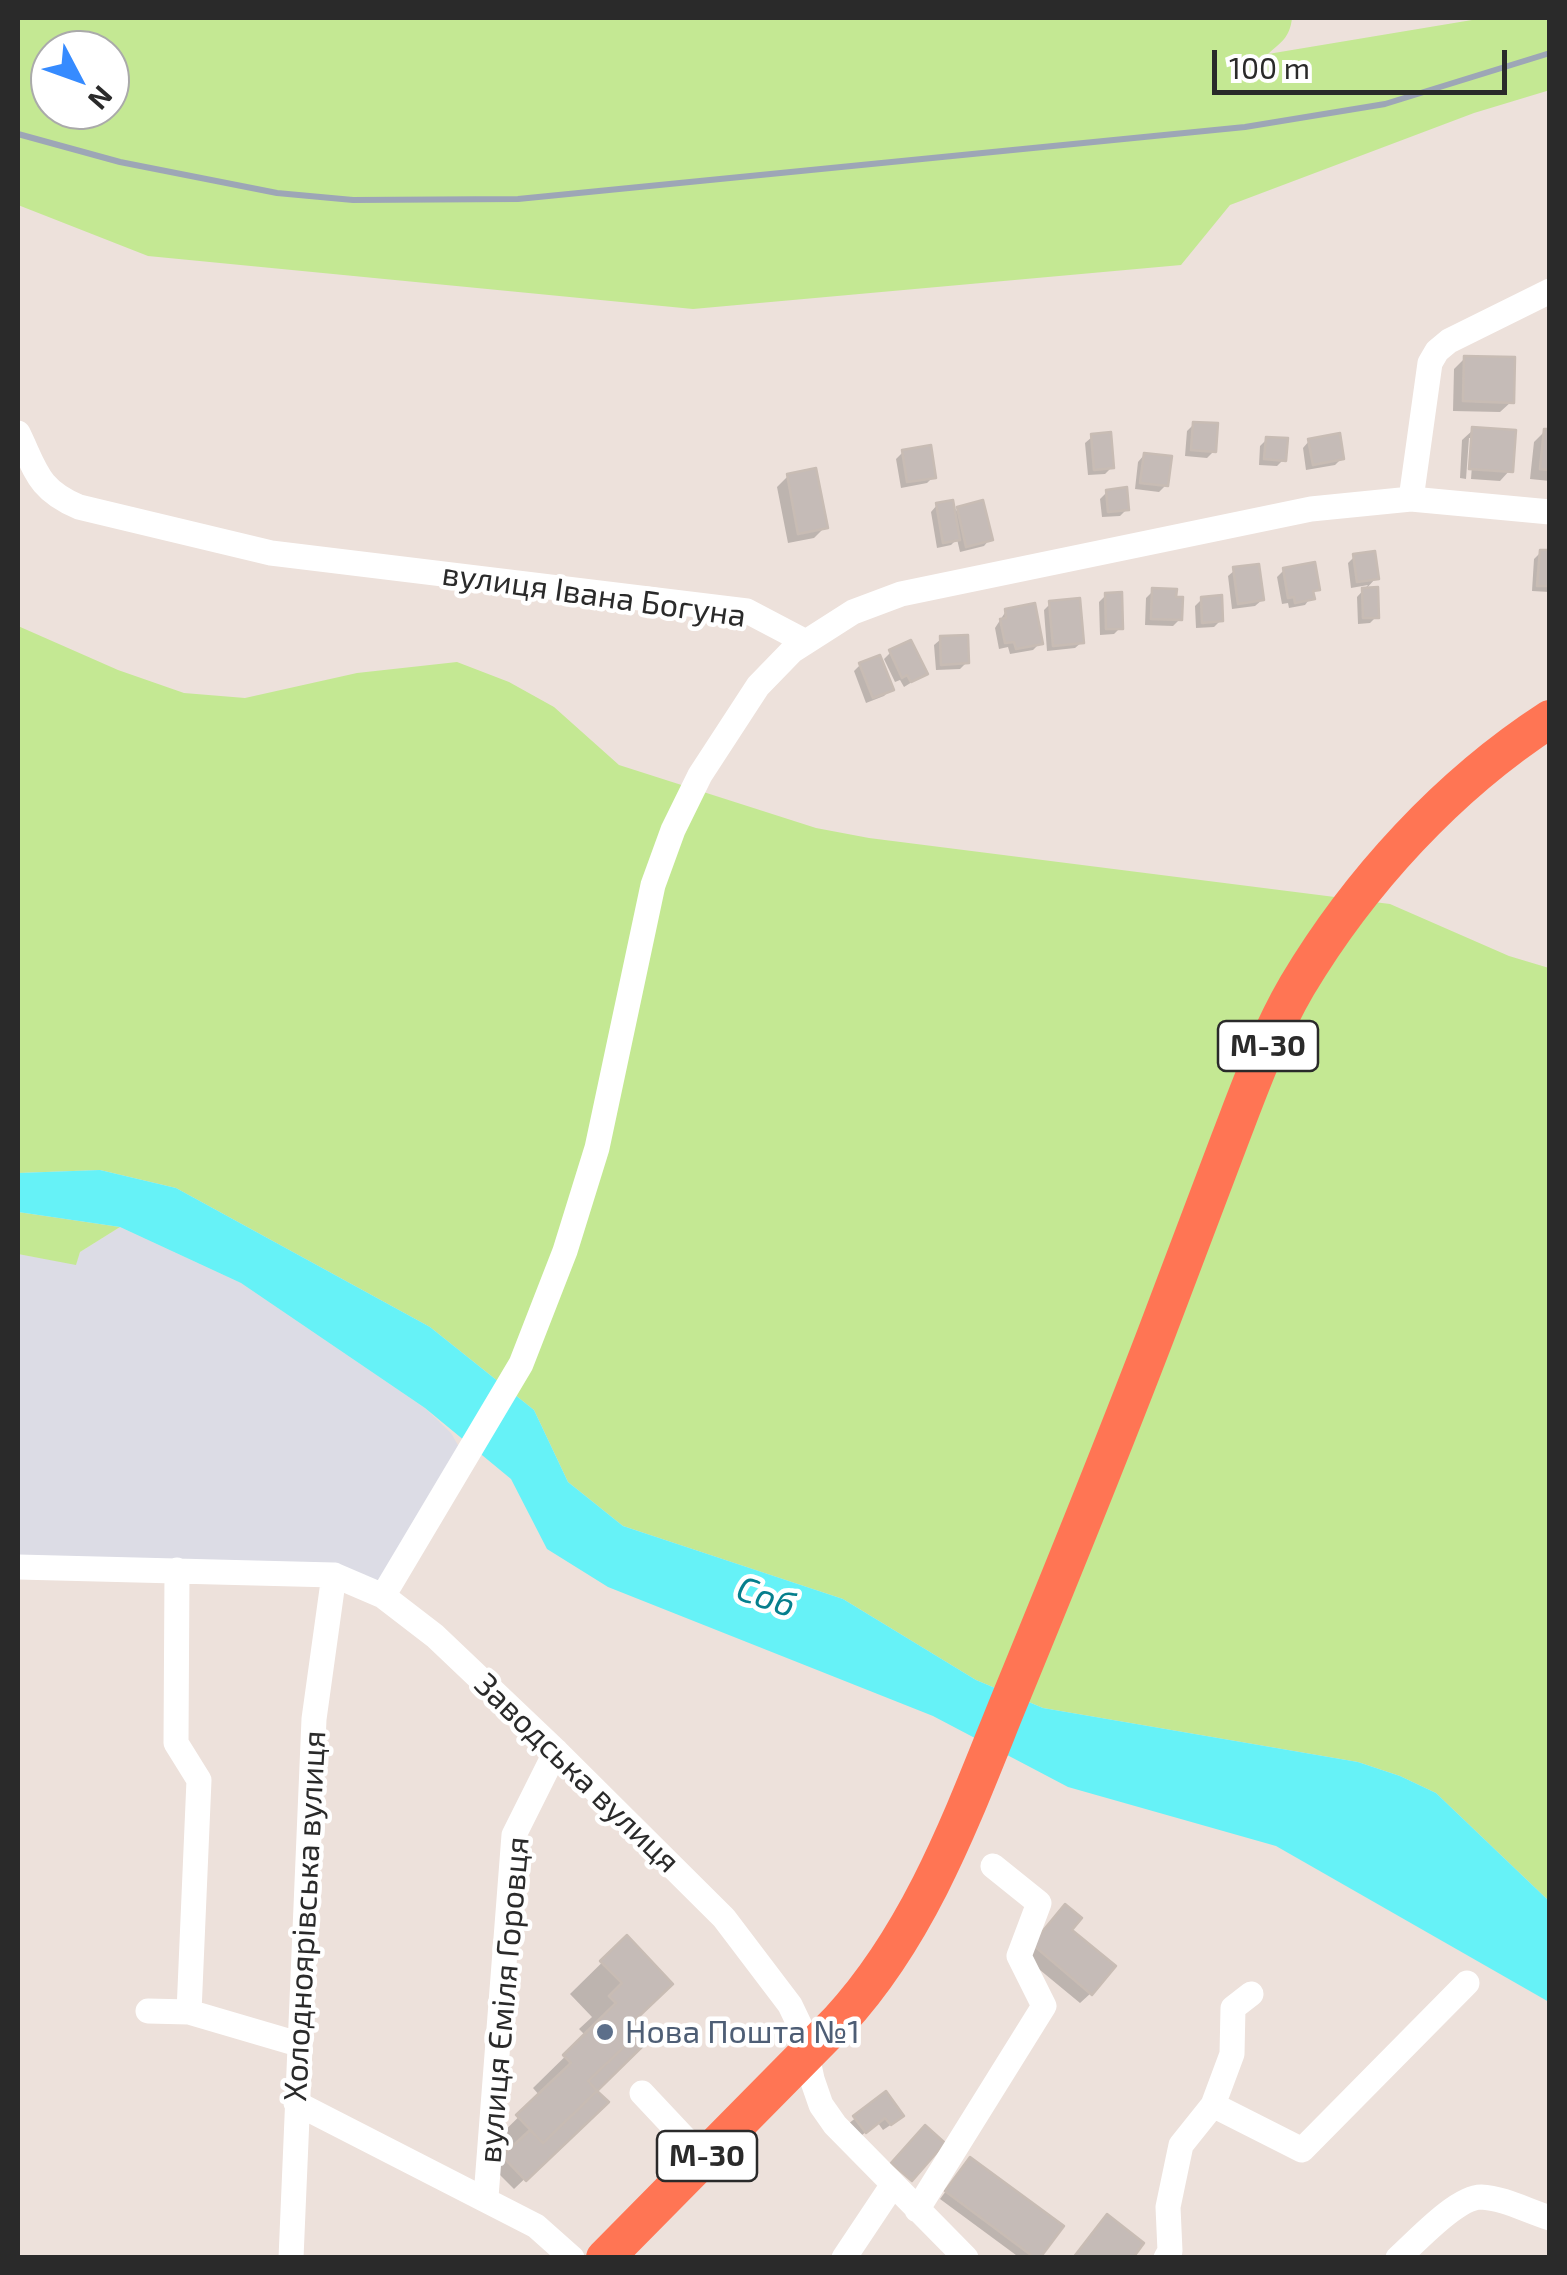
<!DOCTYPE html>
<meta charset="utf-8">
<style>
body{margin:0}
#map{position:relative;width:1567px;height:2275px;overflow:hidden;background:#ede1db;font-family:"Exo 2",sans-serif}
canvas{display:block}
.frame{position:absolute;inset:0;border:20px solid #2a2a2a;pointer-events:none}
.north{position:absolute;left:30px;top:30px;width:100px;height:100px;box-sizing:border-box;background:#fff;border:2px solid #aaa;border-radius:50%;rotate:131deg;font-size:28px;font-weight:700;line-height:40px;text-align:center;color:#2a2a2a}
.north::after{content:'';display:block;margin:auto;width:35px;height:45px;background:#368bff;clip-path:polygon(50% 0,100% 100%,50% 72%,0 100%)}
.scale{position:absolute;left:1212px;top:50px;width:295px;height:45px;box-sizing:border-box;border:5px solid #2a2a2a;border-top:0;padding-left:12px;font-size:30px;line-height:35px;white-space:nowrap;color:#2a2a2a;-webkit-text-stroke:8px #fff;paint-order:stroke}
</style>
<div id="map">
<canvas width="1567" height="2275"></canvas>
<div class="frame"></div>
<div class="north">N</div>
<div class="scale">100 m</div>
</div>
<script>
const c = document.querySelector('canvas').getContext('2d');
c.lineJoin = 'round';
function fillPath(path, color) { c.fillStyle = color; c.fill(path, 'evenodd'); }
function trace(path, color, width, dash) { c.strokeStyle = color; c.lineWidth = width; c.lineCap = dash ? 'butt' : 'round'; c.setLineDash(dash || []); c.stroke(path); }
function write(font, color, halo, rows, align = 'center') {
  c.font = font + ' "Exo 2",sans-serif'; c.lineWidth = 9; c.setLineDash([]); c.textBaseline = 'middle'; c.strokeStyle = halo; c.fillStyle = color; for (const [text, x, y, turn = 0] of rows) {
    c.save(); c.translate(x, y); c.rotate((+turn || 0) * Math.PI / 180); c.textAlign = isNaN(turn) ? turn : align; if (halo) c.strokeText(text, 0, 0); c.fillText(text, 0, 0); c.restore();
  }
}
const industrial = new Path2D(`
 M120 1227 241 1283 425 1408 451 1433 466 1459 383 1596 334 1575 18 1567V1254L76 1264 80 1252Z`);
const green = new Path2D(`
 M18 18H1292C1290 38 1280 43 1268 54L1484 18H1549L1550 90 1474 113 1230 205 1181 265 693 309 148 256 18 205ZM50 50H110V110H50Z
 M18 626 118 670 184 693 245 698 357 673 457 662 509 682 554 707 619 765 816 828 869 838 1390 904 1509 956 1549 968V1901L1436 1793 1400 1776 1358 1762 1043 1708 976 1680 843 1599 623 1526 568 1482 534 1410 430 1327 176 1188 100 1170 18 1173Z
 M18 1212 120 1227 80 1252 76 1265 18 1254Z`);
const water = new Path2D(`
 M100 1170 176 1188 430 1327 534 1410 568 1482 623 1526 843 1599 976 1680 1043 1708 1358 1762 1400 1776 1436 1793 1549 1901V2002L1276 1846 1068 1787 933 1716 608 1587 547 1549 511 1479 425 1408 241 1283 120 1227 18 1212V1173Z`);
const shadow = new Path2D(`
 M1465 358 1511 402 1500 412 1453 411 1454 369Z
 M1194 424 1214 451 1207 458 1185 456 1187 431Z
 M1473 430 1510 470 1500 481 1471 479 1474 438H1469L1466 479 1460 478 1462 440Z
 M1545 431 1550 432V481L1530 479 1534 442Z
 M1092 437 1112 467 1105 474 1088 475 1085 443Z
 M1267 439 1284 459 1277 466 1259 465 1260 446Z
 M1309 441 1342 458 1335 465 1306 470 1303 448Z
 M903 452 933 477 927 483 901 488 896 459Z
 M1144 455 1166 485 1159 492 1135 489 1138 462Z
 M788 476 825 527 814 538 788 543 777 487Z
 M1107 492 1127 509 1120 516 1102 517 1100 499Z
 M937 505 953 514 958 509 990 539 984 546 960 552 957 539 951 545 937 548 931 512Z
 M1541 552 1550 553V592L1532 591 1534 559Z
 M1354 557 1376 578 1365 590 1376 617 1370 623 1358 624 1357 597 1368 585 1351 588 1348 563Z
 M1235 570 1262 600 1255 606 1232 609 1228 576Z
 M1284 570 1317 589 1305 605 1289 608 1288 603 1282 604 1277 577Z
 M1153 591 1180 619 1173 626 1145 625 1146 598Z
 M1106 595 1120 628 1114 634 1100 635 1099 602Z
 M1202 599 1221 620 1214 627 1196 628 1195 606Z
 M1050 604 1082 642 1075 648 1047 651 1044 610Z
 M1006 611 1040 643 1033 650 1010 654 1008 647 999 649 995 628Z
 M941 639 967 662 960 669 936 670 934 645Z
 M891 652 925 674 904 687 900 680 895 682 884 659Z
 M860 665 891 689 884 696 866 703 854 671Z
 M1055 1918 1091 1993 1080 2003 1023 1956Z
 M626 1939 631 2022 594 2091 605 2102 514 2189 493 2168 486 2149 540 2096 533 2088 586 2036 579 2029 592 2017 570 1994Z
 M885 2095 895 2122 883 2130 878 2123 858 2138 848 2124Z
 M964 2167 1037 2258H1020L940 2199Z`);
const building = new Path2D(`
 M1464 356 1515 357 1514 403 1463 401Z
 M1193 422 1218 423 1216 452 1191 450Z
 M1472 427 1516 430 1513 472 1469 469Z
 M1544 429H1550V470L1540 469Z
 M1111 432 1114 468 1094 470 1091 434Z
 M1340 433 1344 459 1313 465 1308 439Z
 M1266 437 1288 438 1286 461 1264 459Z
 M931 445 936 478 907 482 902 450Z
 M1144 453 1172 456 1168 486 1140 483Z
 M816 468 828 528 798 534 787 474Z
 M1127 487 1129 510 1108 512 1106 490Z
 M953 500 960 540 943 543 936 503Z
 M983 500 993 540 966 547 957 507Z
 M1540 550H1550V586H1537Z
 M1375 551 1379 579 1357 582 1353 554Z
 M1315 562 1320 590 1313 591 1315 599 1295 603 1294 597 1288 598 1283 568Z
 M1259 564 1264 600 1238 604 1233 567Z
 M1378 587 1379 618H1363L1362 588Z
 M1152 588 1177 589 1176 597H1183L1182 620 1151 619Z
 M1122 592 1123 629H1106L1105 593Z
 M1222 595 1223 621 1202 623 1201 597Z
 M1080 598 1084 643 1053 646 1049 601Z
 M1035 603 1043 644 1016 649 1014 642 1005 643 1000 619 1006 618 1005 609Z
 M968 635 969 663 941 665 940 636Z
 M911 640 928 674 911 682 907 675 902 678 889 650Z
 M880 655 894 690 873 698 859 663Z
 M1065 1904 1082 1918 1072 1930 1116 1966 1092 1995 1032 1944Z
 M627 1935 673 1984 634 2021 642 2030 588 2081 597 2091 543 2143 516 2115 571 2063 563 2055 616 2003 609 1996 622 1983 600 1961Z
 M642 2030 650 2039 597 2091 588 2081Z
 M597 2091 609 2102 526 2181 502 2156 530 2130 543 2143Z
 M886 2091 904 2116 891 2125 885 2118 866 2133 853 2116Z
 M925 2125 945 2143 912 2181 891 2163Z
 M970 2157 1064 2226 1040 2258H1035L945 2191Z
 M1107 2214 1144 2243 1133 2258H1073Z`);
const minor = new Path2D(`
 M18 433C36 470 37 489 79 507L271 553 747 611 806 642
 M1411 499 1430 363 1437 351 1449 341 1550 291
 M18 1567 334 1575 383 1596 435 1636 556 1751 724 1918 790 2005 801 2028 812 2079 821 2105 835 2125 966 2258
 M177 1570 176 1743 199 1780 189 2012
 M383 1596 521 1364 565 1251 597 1148 653 885 673 830 700 775 758 686 792 651 853 612 901 594 1311 509 1411 499 1550 512
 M148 2011 189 2012 298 2044
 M642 2093 704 2159
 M296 2103 536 2226 572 2258
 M1213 2105 1302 2150 1467 1983
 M486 2197 514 1835 556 1751
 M917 2210 1044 2006 1019 1956 1039 1903 993 1866
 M291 2258 314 1719 334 1575
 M844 2258 892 2186
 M1166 2258 1170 2251 1168 2207 1181 2145 1213 2105 1232 2054 1233 2008 1251 1994
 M1398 2258C1416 2242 1457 2197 1481 2197 1504 2198 1527 2211 1550 2218`);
const highway = new Path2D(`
 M605 2258 839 2021C920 1933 962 1818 1006 1709 1057 1585 1107 1462 1155 1337 1180 1271 1205 1205 1230 1139 1250 1087 1269 1034 1297 986 1359 882 1448 785 1550 719`);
const rail = new Path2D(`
 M18 134 120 162 277 193 353 200 518 199 1245 127 1385 104 1550 53`);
const markers = [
 [605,2032,10,"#5c6f8a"]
];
const shields = [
 [1268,1046,100],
 [707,2156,100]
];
const shieldNames = [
 ["М-30",1268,1046],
 ["М-30",707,2156]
];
const streetNames = [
 ["вулиця Івана Богуна",594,595,8],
 ["Заводська вулиця",577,1773,44],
 ["Холодноярівська вулиця",305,1916,-87],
 ["вулиця Єміля Горовця",504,2000,-85]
];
const serviceNames = [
 ["Нова Пошта №1",625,2032]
];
const waterNames = [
 ["Соб",766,1597,19]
];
fillPath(industrial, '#dcdce5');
fillPath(green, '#c4e893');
fillPath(water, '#66f2f7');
fillPath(shadow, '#0003');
fillPath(building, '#c5bbb7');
trace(building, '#c8bcb4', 2.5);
trace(minor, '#fff', 25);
trace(highway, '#ff7554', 38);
trace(rail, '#9da6b6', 6);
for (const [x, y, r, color] of markers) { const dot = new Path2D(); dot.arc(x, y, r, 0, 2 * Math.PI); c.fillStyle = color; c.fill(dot); trace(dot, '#fff', 4); }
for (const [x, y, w] of shields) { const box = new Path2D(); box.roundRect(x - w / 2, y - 25, w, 50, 8); c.fillStyle = '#fff'; c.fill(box); trace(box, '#2a2a2a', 2.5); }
write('bold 30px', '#2a2a2a', null, shieldNames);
write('32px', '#2a2a2a', '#fff', streetNames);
write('32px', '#4e5e75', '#fff', serviceNames, 'left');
write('italic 35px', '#067f8d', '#fff', waterNames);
</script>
